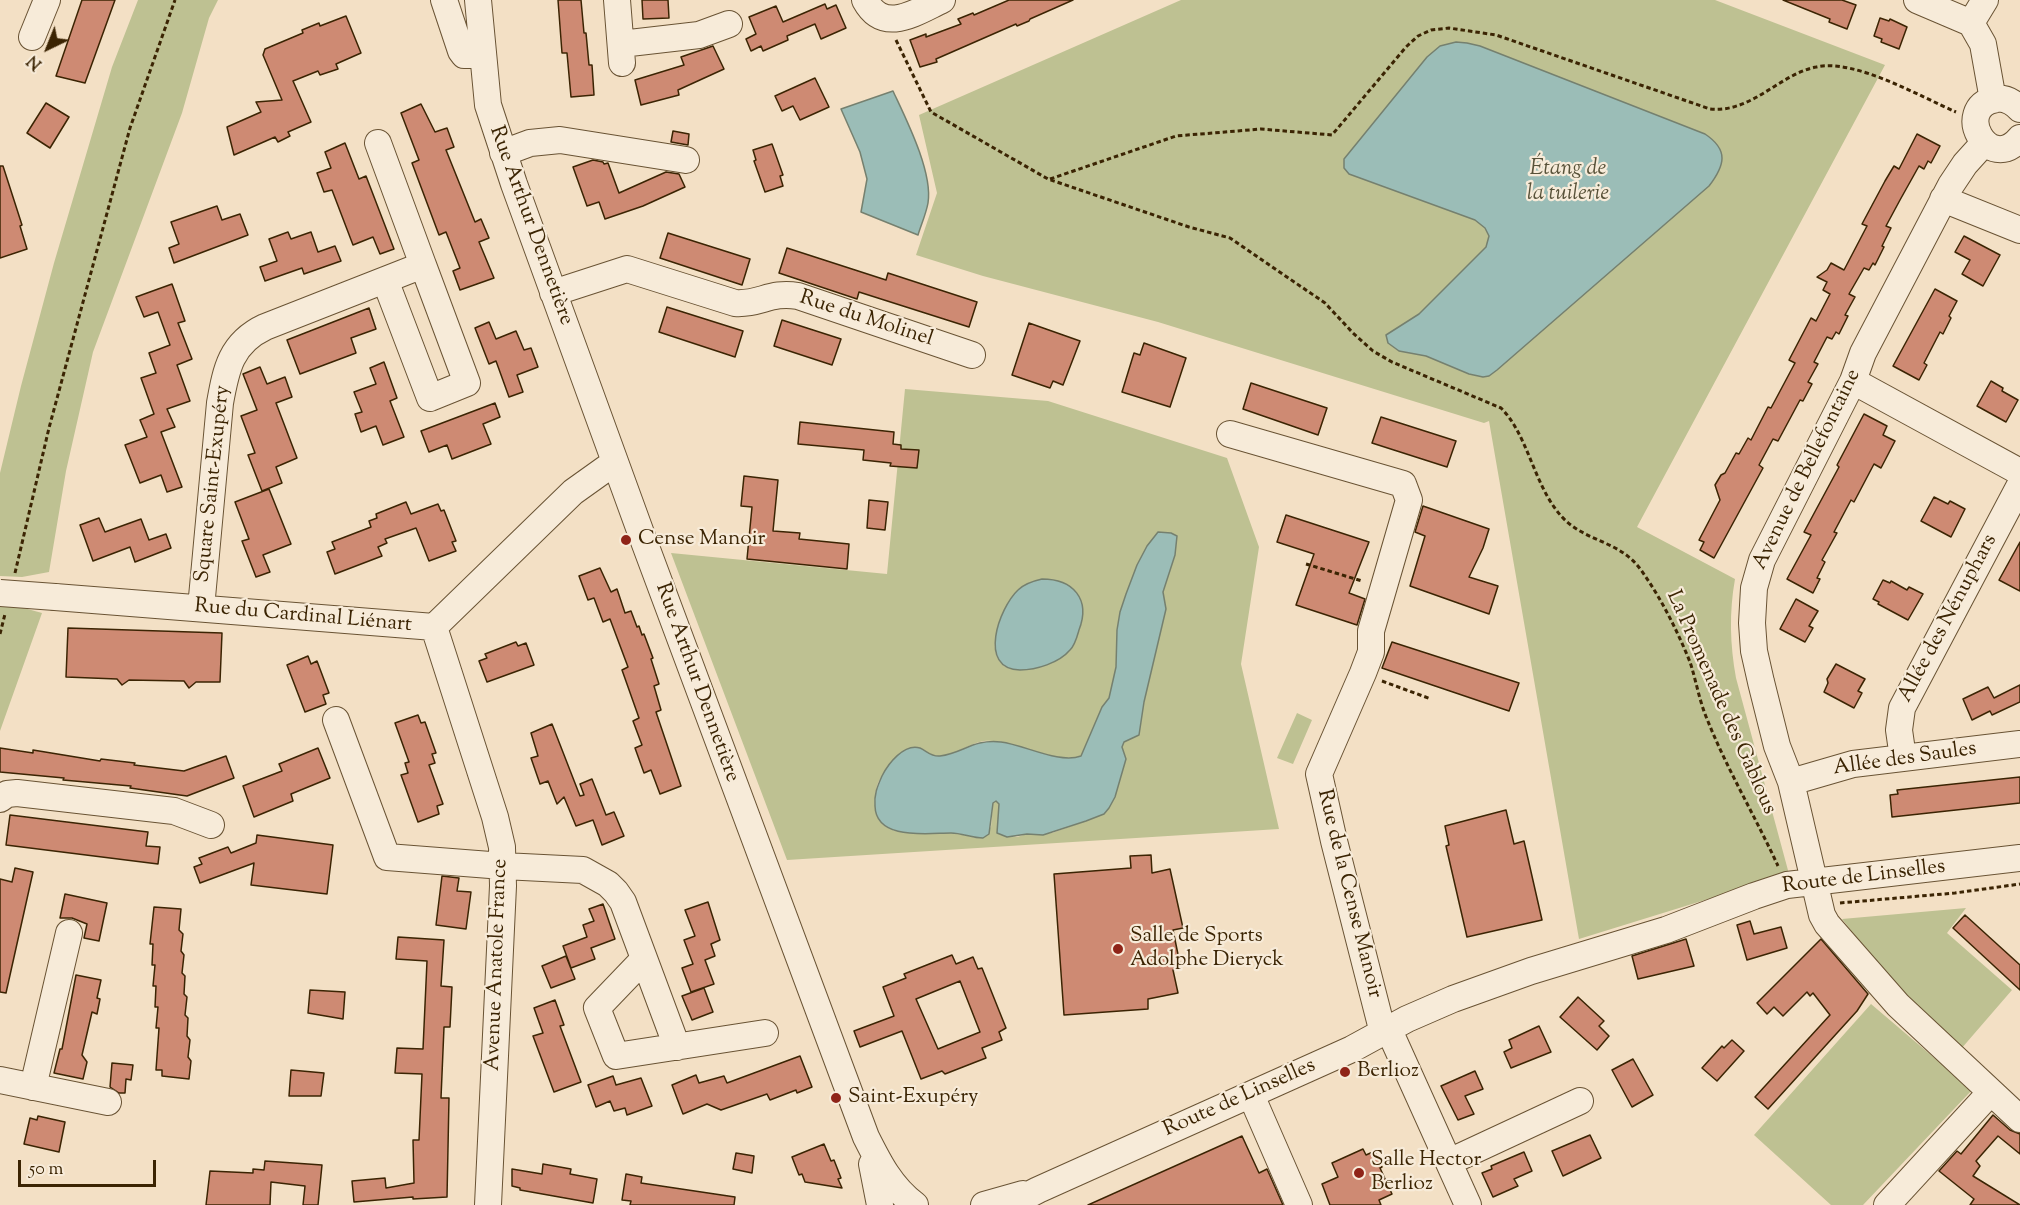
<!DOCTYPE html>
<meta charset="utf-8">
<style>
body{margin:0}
#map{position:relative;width:2020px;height:1205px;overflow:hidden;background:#f3e0c5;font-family:"Sorts Mill Goudy",serif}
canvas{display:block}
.north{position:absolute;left:18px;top:18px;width:60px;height:60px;-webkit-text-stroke:4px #f7ebd9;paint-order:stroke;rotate:223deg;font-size:16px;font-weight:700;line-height:24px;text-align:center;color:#3b2403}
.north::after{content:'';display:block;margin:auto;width:21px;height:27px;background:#3b2403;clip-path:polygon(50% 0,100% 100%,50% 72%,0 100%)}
.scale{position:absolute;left:18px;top:1160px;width:138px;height:27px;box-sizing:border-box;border:3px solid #3b2403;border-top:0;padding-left:8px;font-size:18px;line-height:21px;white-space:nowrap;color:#3b2403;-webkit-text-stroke:4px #f7ebd9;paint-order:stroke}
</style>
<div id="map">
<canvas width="2020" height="1205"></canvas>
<div class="north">N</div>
<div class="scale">50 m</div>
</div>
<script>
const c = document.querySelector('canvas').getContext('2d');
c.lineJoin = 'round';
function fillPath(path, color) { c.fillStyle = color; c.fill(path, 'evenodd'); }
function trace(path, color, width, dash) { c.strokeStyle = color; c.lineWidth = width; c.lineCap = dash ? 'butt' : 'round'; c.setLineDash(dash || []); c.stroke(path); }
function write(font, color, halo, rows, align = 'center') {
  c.font = font + ' "Sorts Mill Goudy",serif'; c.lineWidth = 4.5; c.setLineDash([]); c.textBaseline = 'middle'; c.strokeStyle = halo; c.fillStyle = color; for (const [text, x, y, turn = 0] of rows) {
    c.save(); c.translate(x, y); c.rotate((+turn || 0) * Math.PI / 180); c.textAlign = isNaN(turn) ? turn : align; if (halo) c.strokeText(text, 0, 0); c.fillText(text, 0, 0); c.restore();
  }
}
const green = new Path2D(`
 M138 0H218L209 18 182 113 93 352 66 471 49 572 22 577 0 576V473L21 386 54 263 112 67Z
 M1181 0H1715L1885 65 1637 527 1735 579C1729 613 1730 644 1736 678L1789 874 1579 939 1489 421 1484 423 1158 322 983 276 916 255 937 193 919 115Z
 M905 389 1048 401 1227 458 1259 547 1241 664 1279 829 787 860 671 553 887 574ZM1171 533 1175 545V555L1163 592 1166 609 1144 702 1139 734 1124 742 1122 747 1109 808 1104 814 1086 821 1052 833 1027 834 1017 837 997 833 999 804 997 801 993 803 991 827 976 838C969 836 961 834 953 833 929 831 876 843 875 806 875 798 875 791 878 783 889 762 896 755 918 747 923 750 929 755 935 756 951 759 968 743 984 741 1014 738 1055 765 1081 756L1102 707 1109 698 1116 667 1117 630 1120 612 1137 565 1147 546 1165 534ZM1034 581 1082 622 1074 645 1069 652 1013 669C1008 668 1004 667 1001 663 985 646 1004 604 1018 590 1022 586 1028 584 1034 581Z
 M0 607H20L42 613 0 731Z
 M1297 713 1312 720 1293 764 1277 758Z
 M1966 908 1947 933 2012 990 1961 1049 1905 999 1842 919Z
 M1871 1004 1972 1090 1863 1205H1831L1754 1135Z`);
const water = new Path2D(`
 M1456 42 1467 43 1480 46 1705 134C1729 150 1725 165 1709 186L1497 370 1489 376 1483 377 1469 374 1426 356 1399 351 1388 343 1386 335 1419 314 1486 247 1489 236 1485 228 1475 220 1349 174 1344 168V159L1427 57 1440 46Z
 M893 91C906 119 933 172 928 203 926 214 921 225 918 235L861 212 867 179 860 152 841 109Z
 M1158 532 1171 533 1177 536 1175 555 1163 592 1166 609 1144 702 1139 735 1124 742 1122 747 1126 759 1115 797 1109 808 1104 814 1086 821 1043 835 1027 834 1007 837 997 833 999 804 996 801 993 803 989 834 983 838C972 838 962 833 951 833 928 833 876 841 875 806 874 795 877 787 882 776 888 764 904 743 920 748 927 751 931 757 940 756 964 753 972 739 1001 742 1025 745 1059 764 1081 756L1102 707 1109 698 1116 667 1117 630 1120 612 1126 594 1137 565 1147 546Z
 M1042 579C1073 579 1091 599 1079 630 1077 637 1075 645 1070 650 1059 663 1036 670 1020 670 977 669 999 608 1018 590 1024 584 1033 581 1042 579Z`);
const building = new Path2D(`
 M82 0H115L85 83 56 76Z
 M558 0H581L584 33H586L589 65H592L594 95 571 97 567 53H562Z
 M642 0H668L669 18 643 19Z
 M1009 0H1073L1030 19 1029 21 1017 26 1016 24 936 59 937 62 920 67 910 40 926 34V37L961 24 958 19 973 13 974 15Z
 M1783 0H1842L1856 5 1847 29 1829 22 1830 19Z
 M825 4 827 9 836 5 846 28 821 39 815 24 787 36 788 40 763 51 761 46 751 51 746 39 756 34 749 17 776 6 783 22Z
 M346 16 361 53 336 64 338 69 320 75 318 71 293 81 311 122 288 132 290 136 278 142 275 137 234 155 227 127 261 112 256 102 282 100 263 55 265 49 303 33 302 30 319 23 320 26Z
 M1880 18 1889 21 1890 19 1907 27 1899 49 1881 42 1882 39 1874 36Z
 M713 46 724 69 678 90 679 95 641 105 635 80 684 65 681 57Z
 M815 78 829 107 800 120 793 106 782 111 775 96Z
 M46 103 69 117 50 148 27 133Z
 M421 104 435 132 447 128 454 147 446 150 475 222 481 219 489 238 479 242 494 278 460 290 453 271 460 268 446 232 439 235 412 163 419 160 401 113Z
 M673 131 689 134 688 145 671 142Z
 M1917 134 1940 146 1931 163 1928 161 1924 169 1919 166 1900 200 1886 226 1891 228 1882 246 1884 247 1875 265 1873 263 1869 270 1864 268 1849 294 1855 297 1845 315 1848 316 1839 334 1836 332 1832 339 1827 337 1814 362 1818 364 1808 382 1812 384 1803 401 1800 400 1778 441 1773 439 1759 465 1763 468 1714 558 1700 550 1704 542 1699 540 1720 500 1715 485 1721 475 1725 473 1736 453 1739 454 1748 438 1751 440 1768 407 1771 408 1795 363 1789 360 1811 318 1816 321 1830 294 1823 290 1827 282 1817 277 1827 270 1831 263 1844 270 1867 226 1862 224 1885 181 1894 166 1899 169Z
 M345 143 359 179 366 176 394 249 380 254 373 237 353 245 332 190 324 192 317 173 331 168 325 152Z
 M772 144 783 175 780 176 783 186 765 192 754 161 756 160 753 150Z
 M593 160 603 162 604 164 608 163 619 193 666 172 679 174 685 187 643 206 605 219 599 202 587 206 573 167Z
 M0 166H3L22 225 20 226 27 249 0 258Z
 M217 206 222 220 240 214 248 235 174 263 169 248 179 244 171 222Z
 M288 232 291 239 311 232 318 252 335 246 341 261 304 274 302 268 265 281 260 267 277 261 269 239Z
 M668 233 750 259 742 285 660 258Z
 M1964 236 2000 255 1983 286 1962 274 1970 260 1955 252Z
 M787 248 886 280 888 273 977 302 969 327 859 292 857 299 779 273Z
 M172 284 185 321 178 323 192 359 177 365 190 401 167 409 175 427 161 432 182 487 167 492 161 475 140 483 125 445 147 437 140 420 154 414 141 378 156 373 149 353 170 345 158 312 144 317 136 297Z
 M1935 289 1957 301 1949 316 1951 318 1943 334 1940 332 1924 363 1927 365 1919 380 1893 366Z
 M667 307 743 331 735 357 659 332Z
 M369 308 376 329 351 338 356 353 300 374 287 340Z
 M782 320 841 339 832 365 774 346Z
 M489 322 496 339 516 331 524 350 531 348 538 367 517 375 523 392 509 397 496 361 489 364 475 328Z
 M1029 323 1080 341 1063 385 1053 381 1050 388 1012 375Z
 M1144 343 1186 358 1170 407 1122 392 1134 353 1140 355Z
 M384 362 397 398 390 401 404 437 383 445 376 426 361 432 355 414 362 412 354 392 376 384 370 368Z
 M260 367 267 384 285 377 292 397 276 403 297 458 276 467 282 483 262 491 248 455 255 453 241 416 257 410 243 374Z
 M1991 381 2003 388 2002 391 2018 400 2006 422 1977 406Z
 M1251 383 1327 408 1318 435 1243 409Z
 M495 403 500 417 483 424 491 444 452 459 447 445 429 452 421 431Z
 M1864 414 1887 426 1883 435 1895 441 1881 468 1874 464 1854 502 1851 500 1834 532 1837 533 1822 560 1825 562 1817 578 1820 579 1813 593 1787 579 1811 535 1804 532 1839 467 1837 465Z
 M1381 417 1456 441 1447 467 1372 443Z
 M800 422 894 432 893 444 901 445V449L919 450 917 468 890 466 891 463 863 460 864 450 798 444Z
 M744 476 778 480 773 531 800 533 799 539 849 544 847 569 747 559 752 507 741 506Z
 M269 489 291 544 263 555 270 572 256 577 242 541 249 539 235 502Z
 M1934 497 1948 504 1950 501 1965 509 1951 537 1921 521Z
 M869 500 888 502 885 530 867 528Z
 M406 502 411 514 438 504 441 511 444 510 456 541 452 542 456 551 429 561 416 528 385 539 387 543 378 547 382 556 335 574 327 552 335 549 332 542 371 527 369 521 377 518 376 514Z
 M1423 506 1489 529 1483 548 1469 577 1498 586 1489 614 1410 586 1425 536 1415 532Z
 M1286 515 1369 542 1349 593 1365 599 1357 625 1296 605 1314 554 1277 542Z
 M99 518 105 532 141 519 149 540 166 534 171 548 135 562 130 547 93 561 80 525Z
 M2020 542V591L1999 580Z
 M600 568 611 592 617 589 625 613 631 611 637 627 639 626 642 635 644 634 653 658 651 659 659 684 654 686 661 710 656 712 681 786 660 794 651 770 644 773 635 748 642 745 633 721 639 718 622 670 628 667 610 619 603 622 594 598 588 600 579 576Z
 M1883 580 1890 583 1891 581 1907 590 1909 587 1923 594 1908 620 1878 604 1879 602 1873 599Z
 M1796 599 1818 611 1809 626 1813 628 1805 642 1780 629Z
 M68 628 222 633 220 682H196L189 688 184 681 129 680 122 685 117 679 66 677Z
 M516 642 518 646 526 643 534 665 487 682 479 661 487 658 485 654Z
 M1392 642 1519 683 1509 711 1382 668Z
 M308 656 311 664 317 661 329 693 323 695 326 704 305 712 287 665Z
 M1836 664 1865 679 1858 691 1862 693 1854 708 1824 692 1828 683 1827 679Z
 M2020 685V702L1992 715 1990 711 1972 720 1963 699 1988 687 1994 698Z
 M418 715 421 723 425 722 436 753 432 754 435 763 429 765 443 804 437 806 439 814 418 822 401 775 408 773 405 763 409 762 395 723Z
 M552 724 580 796 584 795 580 784 592 779 606 815 614 812 624 836 602 845 593 820 576 826 564 797 557 804 548 781 540 784 531 758 538 756 531 733Z
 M0 748 33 753V750L100 761 101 759 135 763 134 765 184 771 226 756 234 778 187 796 130 788 131 786 63 780 64 778 0 772Z
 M318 748 330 778 291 794 293 801 254 817 243 786 282 771 279 764Z
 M2020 777V803L1892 817 1890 795 1898 794 1897 790Z
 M1506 810 1514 844 1524 841 1542 920 1467 937 1446 846 1449 845 1445 826Z
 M10 815 148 832 146 846 160 847 158 864 6 845Z
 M257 835 333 845 327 894 251 885 254 863 200 883 194 867 202 864 199 858 228 847 231 853 256 843Z
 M1151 855 1152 873 1170 869 1183 928 1173 930 1181 969 1173 970 1178 993 1148 999V1009L1064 1015 1054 874 1131 868 1130 856Z
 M15 868 33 872 6 993 0 992V879L12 882Z
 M442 876 459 878 457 891 471 892 466 929 436 925Z
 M65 894 107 903 99 941 84 938 87 924 72 918H60Z
 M708 902 720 940 711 944 715 956 705 960 714 984 691 992 682 968 693 964 684 940 695 936 685 910Z
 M603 904 615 939 591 948 595 959 571 968 563 946 587 937 583 925 594 921 589 909Z
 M154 907 181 909 179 930 183 934 181 951 184 955 182 973 185 976 184 994 187 997 185 1015 188 1018 187 1036 190 1040 188 1057 191 1061 189 1079 162 1076V1070H156L159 1028H156L158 1007H155L156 986H153L155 965H152L153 944H150Z
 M1965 915 2020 965V990L1953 928Z
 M1750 921 1754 934 1781 927 1787 948 1747 960 1737 925Z
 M398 937 444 940 441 986 452 987 450 1027H444L441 1098H449L447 1197 413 1199V1197L354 1202 352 1181 385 1178 386 1188 414 1183 413 1140H419L422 1074 395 1073 397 1048 423 1049 427 961 396 959Z
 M1686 939 1694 966 1638 979 1632 956Z
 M1821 939 1868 994 1857 1011 1768 1109 1755 1097 1830 1015 1813 993 1810 996 1807 992 1783 1016 1774 1007 1767 1014 1757 1003Z
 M952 955 956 964 973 957 978 969 982 968 1006 1028 999 1032 1002 1040 982 1048 986 1058 945 1074 942 1071 921 1079 902 1031 860 1047 854 1031 894 1016 883 987 906 978 904 974ZM960 981 980 1032 938 1049 916 999Z
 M566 956 575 979 551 988 542 966Z
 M76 975 101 980 97 998 100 999 97 1014 92 1012 82 1055 87 1062 83 1079 54 1073 60 1049H62Z
 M704 988 713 1012 692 1020 682 996Z
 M310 990 345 992 343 1019 308 1013Z
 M1578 997 1604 1021 1599 1026 1609 1036 1597 1050 1560 1017Z
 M555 1000 564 1025 560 1026 581 1082 554 1092 533 1036 543 1033 534 1008Z
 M1539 1026 1551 1052 1511 1068 1504 1052 1512 1048 1509 1040Z
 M1732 1040 1744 1051 1717 1081 1702 1068 1722 1046 1724 1048Z
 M800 1056 812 1087 797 1093 796 1090 770 1100 767 1094 721 1110 707 1104 683 1114 672 1085 696 1075 699 1083 724 1076 727 1083Z
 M1633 1059 1653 1095 1632 1107 1612 1070Z
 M112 1063 133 1065 131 1080 126 1079 125 1093H119L110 1087Z
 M291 1070 324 1073 321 1096H289Z
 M1475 1071 1483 1089 1465 1096 1474 1114 1458 1120 1441 1086Z
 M613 1076 616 1085 641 1078 652 1106 627 1115 625 1108 614 1111 610 1101 596 1107 588 1085Z
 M1993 1115 2010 1130 2020 1134V1154L1998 1136 1976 1161 1980 1166 1973 1176 2020 1205H1970L1974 1199 1939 1171 1957 1151 1961 1154Z
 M38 1116 65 1122 59 1152 24 1144 30 1118 37 1120Z
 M1590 1135 1601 1158 1563 1176 1552 1151Z
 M1242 1136 1259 1173 1267 1169 1283 1205H1088Z
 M824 1144 831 1161 834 1160 841 1178 838 1179 842 1188 805 1182 802 1174 799 1175 792 1157Z
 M1363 1149 1366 1155 1375 1151 1382 1167 1380 1168 1392 1194 1379 1200 1381 1205H1330L1322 1184 1338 1177 1332 1163Z
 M1524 1152 1532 1171 1514 1179 1518 1186 1493 1197 1482 1173 1492 1169 1491 1166Z
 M736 1153 754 1156 752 1173 733 1169Z
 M265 1161 322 1165 318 1205H303L305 1186 271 1182 270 1205H206L210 1171 253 1173V1169L264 1170Z
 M543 1164 571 1169 570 1174 597 1179 593 1203 520 1190V1188L512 1186V1169L542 1174Z
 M626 1174 642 1177 641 1183 735 1197 734 1205H630L631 1201 622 1200Z`);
const path = new Path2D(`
 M896 40 931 112 1048 179 1189 227 1230 238 1325 303 1353 333 1373 351 1392 362 1501 408C1527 434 1533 480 1557 511 1581 543 1618 538 1641 570 1661 598 1677 630 1690 662 1696 680 1699 700 1707 719 1727 769 1755 816 1778 866
 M1050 179 1176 136 1261 129 1332 135 1406 47 1418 36 1431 30 1449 28 1496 35 1710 109C1752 113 1778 75 1816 67 1854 58 1921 97 1956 112
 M1306 564 1362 581
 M15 573 49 428 130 128 175 0
 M0 634 5 614
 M1382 681 1431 699
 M1840 903 1955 893 2020 884`);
const minor = new Path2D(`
 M444 0 461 51 464 55H482
 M478 0 488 105 514 184 642 536 866 1137C879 1163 891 1187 915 1205
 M617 0 622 63
 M865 0C884 35 916 12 942 0
 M1917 0 1971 23 1983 44 1993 100
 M1971 23 1985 0
 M32 37 47 0
 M621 44 699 35 729 24
 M2020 109C2013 102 2005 97 1995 99 1952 109 1989 175 2020 138
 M1984 143 1965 164 1951 185 1863 353 1853 381 1762 560 1754 588 1752 623 1754 651 1761 682 1777 746 1791 782 1822 915 1827 924 1898 1005 2020 1119
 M503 153 530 143 560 140 686 160
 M1943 199 2020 230
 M385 280 430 398 467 383 423 265
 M553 293 627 269 735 303C760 305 770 291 798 296L972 355
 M1853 381 2020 472
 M1230 434 1403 484 1409 500 1371 631V652L1363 673 1319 774 1334 841 1383 1033
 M55 597 434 627 573 492 615 462
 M201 608 220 403C226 369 231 343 265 327L423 265 378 143
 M434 627 495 817 502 847 503 886 488 1205
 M336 720 387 857 503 866 583 870 608 884 616 892 623 902 677 1047
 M1903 758 1899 730 1902 708 2020 485
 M1791 782 1853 764 2020 744
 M0 799 7 794 17 793 174 811 211 825
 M644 959 597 1008 616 1056 765 1033
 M1389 1030 1468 1205
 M0 1080 108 1102
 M33 1087 69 933
 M1251 1095 1299 1205
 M1449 1162 1580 1101
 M872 1164 880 1205
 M984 1205 1023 1194
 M1009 1205 1038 1190 1352 1049 1407 1019 1453 999 1531 971 1666 930 1754 896 1787 885 2020 858
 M1887 1205 1990 1093`);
const minorBridge = new Path2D(`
 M0 593 55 597`);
const markers = [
 [626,540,6,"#8f2418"],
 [1118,949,6,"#8f2418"],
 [1345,1072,6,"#8f2418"],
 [836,1098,6,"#8f2418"],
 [1359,1173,6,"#8f2418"]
];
const streetNames = [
 ["Rue Arthur Dennetière",530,226,70],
 ["Rue du Molinel",866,320,18],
 ["Avenue de Bellefontaine",1808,470,-64],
 ["Square Saint-Exupéry",214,484,-84],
 ["Rue du Cardinal Liénart",303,617,5],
 ["Allée des Nénuphars",1949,619,-62],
 ["Rue Arthur Dennetière",696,683,70],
 ["La Promenade des Gablous",1720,703,66],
 ["Allée des Saules",1905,760,-8],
 ["Route de Linselles",1864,878,-7],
 ["Rue de la Cense Manoir",1348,894,76],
 ["Avenue Anatole France",498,965,-88],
 ["Route de Linselles",1240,1099,-24]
];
const poiNames = [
 ["Cense Manoir",638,540],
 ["Salle de Sports",1130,937],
 ["Adolphe Dieryck",1130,961],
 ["Berlioz",1357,1072],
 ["Saint-Exupéry",848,1098],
 ["Salle Hector",1371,1161],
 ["Berlioz",1371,1185]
];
const waterNames = [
 ["Étang de",1568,170],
 ["la tuilerie",1568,195]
];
fillPath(green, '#bec192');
fillPath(water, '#9bbdb7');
trace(water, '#75806f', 1.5);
fillPath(building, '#ce8a73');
trace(building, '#3b2403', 1.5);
trace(minor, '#695334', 28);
trace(path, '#3b2403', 3, [4.5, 3]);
trace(minor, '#f7ebd9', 26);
trace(minorBridge, '#695334', 28, []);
trace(minorBridge, '#f7ebd9', 26);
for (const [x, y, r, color] of markers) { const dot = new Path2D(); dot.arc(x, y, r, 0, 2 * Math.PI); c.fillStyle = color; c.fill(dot); trace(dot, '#f7ebd9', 2); }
write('21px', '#3b2403', '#f7ebd9', streetNames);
write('21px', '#3b2403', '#f7ebd9', poiNames, 'left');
write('italic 22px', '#585239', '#f7ebd9', waterNames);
</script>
